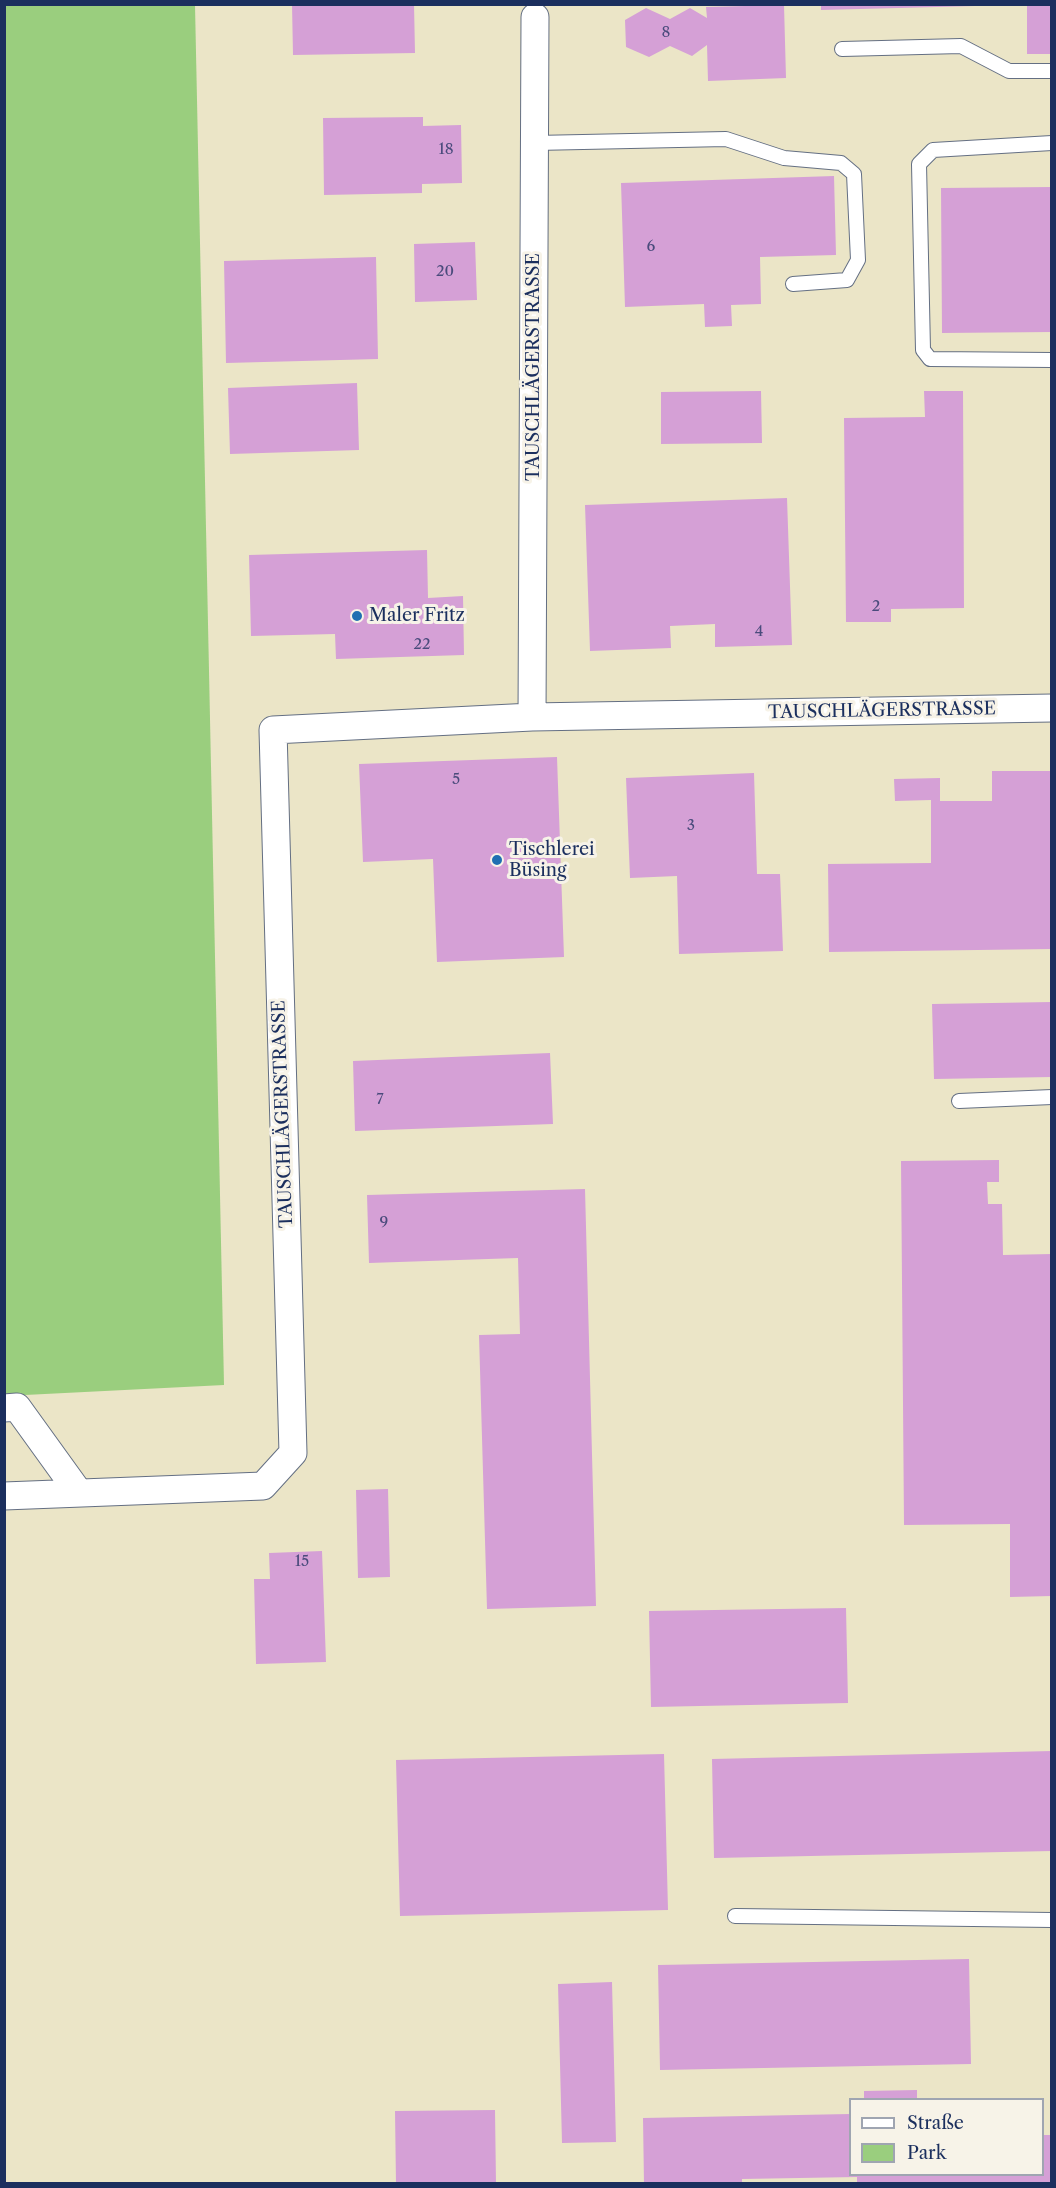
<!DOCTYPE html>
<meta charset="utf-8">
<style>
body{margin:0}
#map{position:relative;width:1056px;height:2188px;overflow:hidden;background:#ebe5c7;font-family:"Libre Caslon Text",serif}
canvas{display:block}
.frame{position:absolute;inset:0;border:6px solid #1b2f5e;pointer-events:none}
.legend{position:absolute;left:849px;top:2098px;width:195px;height:78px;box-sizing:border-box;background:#f7f3e8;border:2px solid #9fa5b1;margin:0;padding:8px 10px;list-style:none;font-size:18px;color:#1b2f5e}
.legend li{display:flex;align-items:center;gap:12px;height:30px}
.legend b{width:30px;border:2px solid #9fa5b1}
</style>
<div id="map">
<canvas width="1056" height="2188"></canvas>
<div class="frame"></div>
<ul class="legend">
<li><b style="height:8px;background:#fff"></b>Straße</li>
<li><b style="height:16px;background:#9ace7e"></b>Park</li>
</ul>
</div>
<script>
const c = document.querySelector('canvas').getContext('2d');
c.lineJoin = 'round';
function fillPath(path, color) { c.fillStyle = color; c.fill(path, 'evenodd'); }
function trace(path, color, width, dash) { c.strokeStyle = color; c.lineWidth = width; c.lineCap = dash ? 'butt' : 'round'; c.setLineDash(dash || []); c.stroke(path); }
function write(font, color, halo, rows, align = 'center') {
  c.font = font + ' "Libre Caslon Text",serif'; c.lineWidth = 6; c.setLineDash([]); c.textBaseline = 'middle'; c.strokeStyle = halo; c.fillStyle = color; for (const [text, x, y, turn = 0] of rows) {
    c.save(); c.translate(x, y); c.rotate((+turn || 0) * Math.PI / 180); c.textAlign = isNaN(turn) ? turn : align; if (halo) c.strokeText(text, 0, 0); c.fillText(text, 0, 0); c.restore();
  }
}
const green = new Path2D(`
 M4 5H195L224 1385 5 1396Z`);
const building = new Path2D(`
 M292 4H414L415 53 293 55Z
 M821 4H975V6L821 10Z
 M1027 4H1052V54H1027Z
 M784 5 786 78 708 81 707 45 692 56 670 46 649 57 626 47 625 20 646 8 670 19 690 8 707 18 706 7Z
 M423 117V126L461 125 462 183 422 184V193L324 195 323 118Z
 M834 176 836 255 760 257 761 304 731 305 732 326 705 327 704 304 625 307 621 183Z
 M1052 187V332L942 333 941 188Z
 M475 242 477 300 415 302 414 244Z
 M376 257 378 359 226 363 224 261Z
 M357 383 359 450 230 454 228 388Z
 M761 391 762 443 661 444V392Z
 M924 391H963L964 608 891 609V622H846L844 418 925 417Z
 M787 498 792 645 715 647V624L670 626 671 648 590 651 585 505Z
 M427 550 428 598 463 596 464 655 336 659 335 634 251 636 249 555Z
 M557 757 564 957 437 962 433 859 363 862 359 764Z
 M992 771H1052V949L829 952 828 864 931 863V800L895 801 894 779 940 778V801H992Z
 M754 773 757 874H780L783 951 679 954 677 876 630 878 626 778Z
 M1052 1002V1077L934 1079 932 1004Z
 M550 1053 553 1124 355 1131 353 1061Z
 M999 1160V1182H987L988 1204H1002L1003 1255 1052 1254V1596L1010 1597V1524L904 1525 901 1161Z
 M585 1189 596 1606 487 1609 479 1335 520 1334 518 1258 369 1263 367 1195Z
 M388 1489 390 1577 358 1578 356 1490Z
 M322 1551 326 1662 256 1664 254 1579H270L269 1553Z
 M846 1608 848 1703 651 1707 649 1611Z
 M1052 1751V1851L714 1858 712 1759Z
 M664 1754 668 1910 400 1916 396 1760Z
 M969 1959 971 2064 660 2070 658 1965Z
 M612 1982 616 2142 562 2143 558 1984Z
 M917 2090V2100H864V2091Z
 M495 2110 496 2184H396L395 2111Z
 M850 2114V2174H1042V2135H1052V2184H857V2177L742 2179V2184H644L643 2118Z`);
const service = new Path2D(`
 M842 49 961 46 1009 71H1052
 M535 143 726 139 784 158 841 163 854 174 858 260 847 280 793 284
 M1052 143 933 150 919 164 923 350 930 359 1052 360
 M959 1101 1052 1097
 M735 1916 1052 1920`);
const minor = new Path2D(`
 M532 717 535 17
 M4 1408 17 1407 79 1493
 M4 1496 263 1486 293 1453 273 730 532 717 1052 708`);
const markers = [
 [357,616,6,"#1f6fb2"],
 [497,860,6,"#1f6fb2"]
];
const numberNames = [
 ["8",666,33],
 ["18",446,150],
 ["6",651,247],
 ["20",445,272],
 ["2",876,607],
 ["4",759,632],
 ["22",422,645],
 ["5",456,780],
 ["3",691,826],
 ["7",380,1100],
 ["9",384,1223],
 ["15",302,1562]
];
const streetNames = [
 ["TAUSCHLÄGERSTRASSE",534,367,-90],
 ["TAUSCHLÄGERSTRASSE",882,711,-1],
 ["TAUSCHLÄGERSTRASSE",283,1114,-92]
];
const poiNames = [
 ["Maler Fritz",369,616],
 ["Tischlerei",509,850],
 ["Büsing",509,871]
];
fillPath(green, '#9ace7e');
fillPath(building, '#d5a0d6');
trace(service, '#646f83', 16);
trace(minor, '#646f83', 29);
trace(service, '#fff', 14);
trace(minor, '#fff', 27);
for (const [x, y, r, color] of markers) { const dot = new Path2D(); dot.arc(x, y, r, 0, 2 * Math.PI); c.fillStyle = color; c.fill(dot); trace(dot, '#f7f3e8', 2); }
write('15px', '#4a4b7c', null, numberNames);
write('18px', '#1b2f5e', '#f7f3e8', streetNames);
write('18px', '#1b2f5e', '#f7f3e8', poiNames, 'left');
</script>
